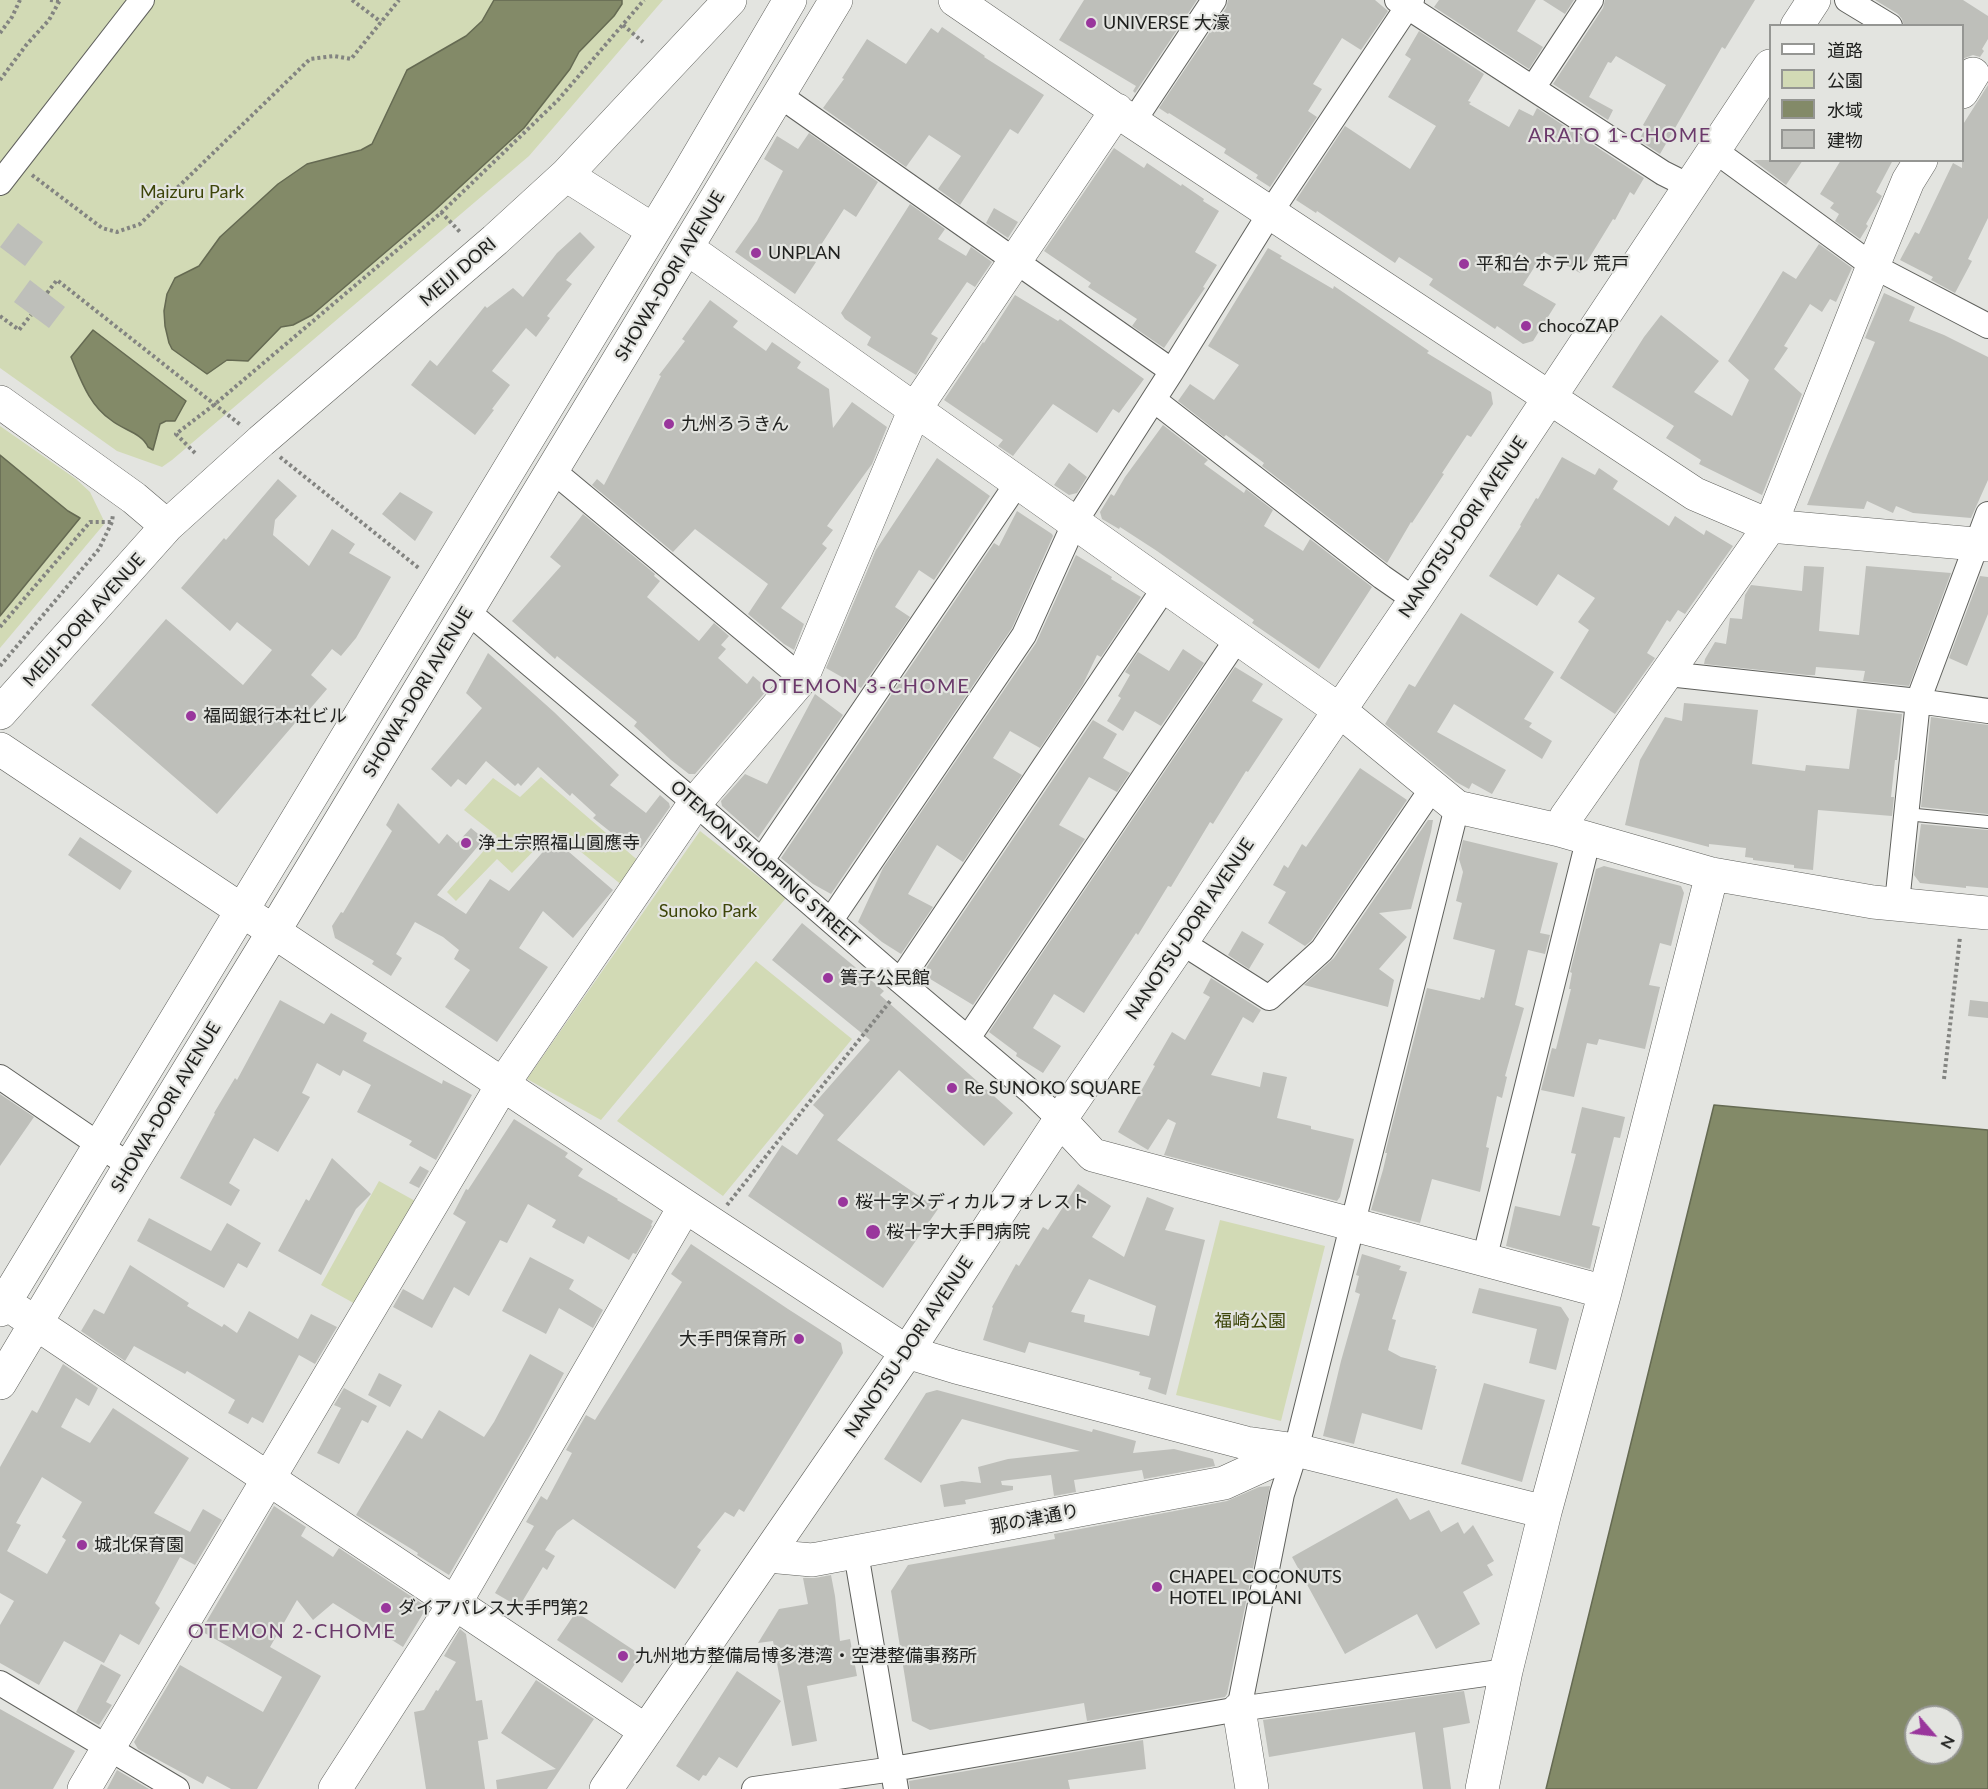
<!DOCTYPE html>
<meta charset="utf-8">
<style>
body{margin:0}
#map{position:relative;width:1988px;height:1789px;overflow:hidden;background:#e3e4e0;font-family:Lato,"Noto Sans JP",sans-serif}
canvas{display:block}
.legend{position:absolute;left:1769px;top:24px;width:195px;height:138px;box-sizing:border-box;background:#e3e4e0;border:2px solid #959693;margin:0;padding:8px 10px;list-style:none;font-size:18px;color:#20211f}
.legend li{display:flex;align-items:center;gap:12px;height:30px}
.legend b{width:30px;border:2px solid #959693}
.north{position:absolute;left:1904px;top:1705px;width:60px;height:60px;box-sizing:border-box;background:#e3e4e0;border:2px solid #959693;border-radius:50%;rotate:118deg;font-size:16px;font-weight:700;line-height:24px;text-align:center;color:#20211f}
.north::after{content:'';display:block;margin:auto;width:21px;height:27px;background:#99369c;clip-path:polygon(50% 0,100% 100%,50% 72%,0 100%)}
</style>
<div id="map">
<canvas width="1988" height="1789"></canvas>
<ul class="legend">
<li><b style="height:8px;background:#fff"></b>道路</li>
<li><b style="height:16px;background:#d2dab5"></b>公園</li>
<li><b style="height:16px;background:#838a68"></b>水域</li>
<li><b style="height:16px;background:#bebfba"></b>建物</li>
</ul>
<div class="north">N</div>
</div>
<script>
const c = document.querySelector('canvas').getContext('2d');
c.lineJoin = 'round';
function fillPath(path, color) { c.fillStyle = color; c.fill(path, 'evenodd'); }
function trace(path, color, width, dash) { c.strokeStyle = color; c.lineWidth = width; c.lineCap = dash ? 'butt' : 'round'; c.setLineDash(dash || []); c.stroke(path); }
function write(font, color, halo, rows, align = 'center') {
  c.font = font + ' Lato,"Noto Sans JP",sans-serif'; c.lineWidth = 4.5; c.setLineDash([]); c.textBaseline = 'middle'; c.strokeStyle = halo; c.fillStyle = color; for (const [text, x, y, turn = 0] of rows) {
    c.save(); c.translate(x, y); c.rotate((+turn || 0) * Math.PI / 180); c.textAlign = isNaN(turn) ? turn : align; if (halo) c.strokeText(text, 0, 0); c.fillText(text, 0, 0); c.restore();
  }
}
const green = new Path2D(`
 M0 0H663L529 156 172 460 162 467 117 451 0 368Z
 M0 426 76 479 90 492 105 523 0 648Z
 M541 777 641 863 623 886 554 830 512 873 497 859 456 901 447 892 497 836 464 810 493 778 520 797Z
 M700 831 786 898 601 1120 527 1079Z
 M756 961 852 1039 723 1196 617 1121Z
 M379 1181 417 1202 359 1306 321 1285Z
 M1220 1220 1325 1246 1281 1421 1176 1395Z`);
const water = new Path2D(`
 M494 0H622V4L614 16 579 52 570 69 524 128 435 210 312 315 293 325 281 327 248 361 227 360 207 374 172 349 169 343 165 326 164 311 167 294 175 278 199 266 220 237 278 184 307 164 361 150 372 144 407 70 466 36 482 21Z
 M93 330 186 401 175 421H166L160 424 153 450 148 447C142 433 123 430 111 420 89 405 81 380 71 357Z
 M0 455 68 511 80 518 0 616Z
 M1714 1105 1988 1130V1789H1546ZM1916 1717H1952V1753H1916Z`);
const building = new Path2D(`
 M1084 0H1197L1135 93 1133 91 1136 86 1059 40Z
 M1228 0H1375L1388 11 1361 50 1342 38 1313 84 1322 89 1308 111 1317 117 1270 187 1256 178 1258 175 1224 153 1226 149 1169 113 1168 114 1159 108 1226 8Z
 M1439 0H1536L1517 31 1543 47 1529 69 1434 7Z
 M1543 0H1574L1565 14Z
 M1605 0H1755L1725 49 1722 47 1660 154 1639 140 1646 127 1643 125 1666 85 1616 56 1611 63 1608 62 1589 97 1613 110 1608 120 1553 84 1603 8Z
 M1875 0H1963L1988 16V39L1982 49 1984 51 1980 57 1973 55 1962 59V26H1904L1902 19 1898 14Z
 M942 27 985 56 984 57 1044 95 1018 134 1010 129 960 205 938 189 961 156 929 135 906 167 823 108 844 79 842 78 867 39 906 64 931 28 938 33Z
 M1419 31 1484 74 1468 101 1471 102 1469 104 1509 127 1519 109 1533 116 1537 108 1644 178 1634 195 1630 192 1615 220 1613 219 1580 273 1544 252 1523 285 1556 304 1533 341 1523 344 1497 326 1495 329 1429 285 1433 279 1399 257 1395 263 1317 211 1316 213 1296 200 1345 126 1410 169 1436 126 1388 97 1411 59 1405 55Z
 M1988 85V218L1968 259 1972 261 1955 293 1931 280 1933 277 1900 260 1915 232 1919 234 1953 163 1962 168V126Z
 M809 133 878 182 856 217 844 209 812 259 816 262 795 294 735 252 757 221 783 171 764 159 777 136 798 149Z
 M1114 148 1144 168 1147 163 1181 186 1182 184 1204 199 1203 201 1219 211 1195 252 1217 265 1203 287 1205 288 1164 348 1132 326 1137 319 1088 287 1091 283 1044 251Z
 M1753 160H1803L1786 185Z
 M1841 160H1893L1876 192 1882 196 1866 224 1868 226 1860 239 1835 221 1839 214 1830 208 1834 203 1820 194Z
 M910 204 945 229 938 239 966 256 971 247 992 262 975 287 967 282 931 334 938 338 916 375 867 345 871 337 845 319 841 313Z
 M994 208 1018 222 1008 238 986 223Z
 M18 223 43 242 25 266 0 247Z
 M580 232 595 247 566 280 572 284 547 316 550 318 536 337 526 328 492 371 510 385 492 409 494 410 475 435 411 385 430 360 437 366 485 306 487 308 513 288 523 297 557 253Z
 M1819 244 1852 268 1836 302 1830 299 1822 312 1810 304 1784 346 1788 348 1774 369 1802 394 1762 495 1699 464 1701 460 1666 438 1674 426 1612 387 1644 337 1661 315 1719 361 1694 392 1732 416 1749 380 1728 361 1783 271 1796 279Z
 M1268 248 1282 256 1280 258 1333 289 1334 286 1429 351 1427 353 1491 392 1493 404 1471 437 1467 435 1442 473 1444 474 1412 523 1411 522 1387 563 1262 466 1264 463 1226 435 1224 437 1178 401 1190 384 1214 400 1239 365 1208 346Z
 M30 280 65 307 49 328 14 302Z
 M1884 293 1915 307 1909 321 1944 335 1988 357V480L1971 518 1913 513 1896 506 1893 513 1867 501 1864 509 1807 505 1829 451 1875 342 1865 338Z
 M1015 295 1058 321 1060 319 1144 379 1119 413 1113 409 1097 433 1053 404 1013 456 998 446 1003 440 944 400 983 342 984 343Z
 M710 300 738 321 733 327 766 351 772 342 801 362 797 368 829 389 833 428 852 402 887 427 872 464 827 526 833 530 822 544 827 548 781 608 804 624 794 650 784 644 748 614 768 584 695 529 673 552 592 485 597 479 604 485 661 376 659 375 685 341 682 339Z
 M1163 425 1208 460 1204 464 1244 493 1246 489 1273 510 1264 526 1303 551 1310 539 1372 587 1319 669 1252 623 1254 620 1157 551 1120 527 1119 529 1102 519 1100 512 1111 494 1114 496 1125 477Z
 M1562 457 1595 475 1599 468 1618 481 1613 489 1669 526 1675 516 1704 535 1706 530 1733 546 1685 614 1678 610 1670 622 1667 620 1647 653 1655 658 1615 714 1560 678 1589 630 1578 622 1595 598 1558 574 1537 606 1489 576 1521 526 1520 525 1536 498 1538 499Z
 M937 458 990 496 934 580 919 570 895 607 910 617 861 688 826 668 876 550Z
 M1069 463 1087 477 1077 493 1069 495 1054 485Z
 M278 479 297 496 275 520 273 535 309 566 332 529 355 544 349 553 391 577 356 638 341 656 332 649 311 675 327 689 309 710 308 708 217 814 91 705 166 619 243 685 272 650 237 622 230 631 181 588 224 538 226 540Z
 M400 492 433 512 415 541 382 514Z
 M1017 511 1052 534 1053 536 1012 628 831 894 813 884 781 858 994 543 999 546Z
 M583 514 655 574 654 576 660 581 647 597 699 641 714 623 729 636 721 645 726 649 718 658 747 684 753 676 768 689 695 774H689L671 760 634 726 637 722 557 656 555 659 512 621 561 566 550 557Z
 M1076 555 1112 577 1111 579 1141 597 1101 657 1097 655 1083 684 1040 748 1010 731 993 758 1022 775 963 862 937 845 908 894 933 907 901 954 882 942 858 922 883 868 1036 643Z
 M1804 566 1824 567 1819 631 1859 635 1866 566 1951 573 1909 686 1863 681 1865 671 1816 667 1815 675H1807L1704 664 1705 659 1715 642 1726 644 1730 618 1742 619 1745 595 1751 585 1802 591Z
 M1980 576 1988 577V614L1967 666 1949 658Z
 M1461 613 1554 672 1524 719 1532 723 1529 727 1552 741 1542 759 1454 704 1437 732 1506 770 1492 794 1472 783 1469 789 1456 782 1385 724 1409 684 1415 687Z
 M1183 649 1204 663 1161 726 1135 711 1123 731 1107 721 1121 698 1118 696 1130 675 1125 672 1138 652 1169 671Z
 M488 653 554 712 619 775 610 785 646 813 660 795 669 803 670 807 641 848 627 834 622 841 593 818 596 815 572 793 570 796 538 767 521 786 518 783 515 786 486 761 466 785 458 779 451 787 431 769 482 708 466 693Z
 M1235 667 1263 684 1252 701 1283 719 1248 772 1246 771 1213 824 1210 822 1171 887 1168 886 1138 935 1136 933 1084 1013 1054 994 1033 1028 1061 1046 1043 1073 1016 1056 1017 1053 989 1032Z
 M815 694 843 715 758 838 722 806 721 801 745 774 767 784Z
 M1684 703 1758 710 1752 764 1805 771 1806 765 1849 769 1857 709 1902 714 1897 760H1895L1891 797H1894L1892 816 1818 810 1813 870 1794 868V865L1753 860V858L1745 857 1746 848 1709 844V847L1625 825 1640 760 1665 717 1682 721Z
 M1931 717 1988 725V814L1921 807Z
 M1093 720 1117 734 1103 758 1130 773 1117 792 1089 777 1059 825 1085 839 973 1005 922 974Z
 M1360 768 1407 800 1311 941 1305 946 1268 923 1286 892 1273 885 1284 865 1288 868 1302 844 1306 847Z
 M398 803 439 844 447 834 457 843 471 828 484 839 437 895 466 914 490 879 509 891 554 839 613 890 573 938 543 911 519 948 548 967 497 1042 445 1007 470 970 454 959 459 950 443 937 415 922 396 954 402 958 391 976 372 964 374 961 335 938 332 926 341 912 343 913 392 831 386 825Z
 M1428 820H1433L1431 832 1411 909 1379 913 1407 937 1379 969 1394 980 1388 1007 1304 985 1334 958Z
 M1921 824 1988 830V888L1966 886V888L1920 883 1914 875Z
 M80 837 132 871 120 890 68 855Z
 M1463 840 1558 863 1540 933 1550 935 1545 954 1528 950 1515 1005 1524 1008 1505 1076 1507 1077 1502 1098 1497 1096 1486 1147 1489 1148 1480 1192 1432 1179 1420 1223 1371 1210 1383 1170 1387 1153H1385L1427 988 1480 1000 1481 997 1484 998 1495 950 1453 939 1462 903 1456 901 1463 872 1459 859Z
 M1604 866 1681 886 1684 893 1671 946 1660 943 1649 985 1660 987 1645 1049 1599 1039 1597 1045 1587 1043 1574 1097 1541 1090 1552 1048 1556 1049 1571 989H1569L1572 973 1570 972 1596 869Z
 M802 923 884 991 880 995 1013 1113 984 1146 899 1070 837 1140 938 1209 883 1288 748 1196 782 1145 797 1155 824 1115 813 1105 870 1040 772 960Z
 M1242 931 1264 944 1249 969 1228 955Z
 M1211 978 1261 1010 1253 1023 1243 1017 1211 1075 1260 1087 1263 1072 1287 1077 1277 1118 1311 1126V1129L1354 1139 1340 1197 1337 1201 1164 1155 1176 1123 1168 1119 1148 1150 1118 1132 1155 1066 1153 1065 1172 1032 1185 1040 1210 997 1203 993Z
 M280 1000 324 1024 331 1013 367 1033 363 1041 442 1084 443 1080 472 1095 436 1160 409 1145 412 1141 357 1112 371 1085 343 1070 340 1076 317 1063 302 1093 310 1097 278 1152 254 1138 229 1183 240 1190 231 1206 180 1178 215 1114 214 1113 235 1078 237 1080Z
 M1970 1000 1988 1002V1018L1968 1016Z
 M0 1094 34 1117 0 1166Z
 M1582 1107 1625 1117 1620 1138 1614 1137 1592 1225 1600 1227 1590 1269 1506 1246 1515 1206 1560 1216 1576 1154 1571 1153Z
 M514 1119 568 1153 565 1157 583 1169 578 1176 618 1199 617 1200 653 1221 651 1225 652 1226 636 1254 633 1253 629 1260 588 1236 584 1244 552 1227 556 1220 528 1204 507 1243 500 1240 469 1296 454 1287 432 1328 393 1307 403 1289 423 1300 466 1222 453 1214 466 1189 468 1190Z
 M332 1158 371 1194 356 1209 321 1275 278 1251 306 1199 309 1201Z
 M420 1166 429 1171 419 1188 409 1183Z
 M1078 1184 1111 1206 1092 1237 1124 1257 1147 1197 1174 1208 1165 1230 1205 1240 1166 1395 1148 1389 1151 1378 1139 1375 1140 1372 1029 1342 1025 1353 983 1340 993 1308 992 1307 1016 1264 1019 1266 1043 1227 1048 1230ZM1089 1279 1156 1306 1149 1336 1084 1322 1085 1315 1071 1312Z
 M149 1218 211 1251 227 1223 261 1243 247 1268 238 1263 224 1288 137 1241Z
 M691 1244 788 1309 841 1343 843 1353 744 1512 739 1509 734 1517 725 1512 697 1547 701 1550 675 1589 573 1519 557 1531 545 1550 555 1556 547 1570 543 1567 519 1607 495 1593 534 1526 526 1522 541 1496 547 1500 572 1453 566 1450 586 1415 595 1420 682 1282 671 1274Z
 M1362 1254 1401 1266 1399 1270 1407 1272 1392 1319 1396 1320 1388 1350 1401 1357 1436 1366 1435 1369H1437L1422 1430 1362 1413 1354 1444 1323 1436 1341 1361 1360 1294 1355 1292 1359 1276 1356 1275Z
 M530 1257 574 1280 569 1289 603 1310 593 1328 559 1308 546 1334 502 1311Z
 M130 1265 189 1303 187 1306 222 1327 224 1324 237 1333 249 1311 298 1339 311 1314 337 1327 315 1364 299 1355 263 1423 252 1417 248 1424 228 1413 235 1400 187 1371 185 1374 134 1346 125 1361 81 1331 94 1309 104 1314Z
 M1479 1288 1561 1307 1569 1319 1556 1370 1529 1363 1537 1329 1472 1313Z
 M530 1354 564 1373 530 1436 449 1575 417 1555 418 1553 356 1515 407 1430 422 1439 439 1410 484 1437 494 1422Z
 M63 1364 98 1388 89 1406 76 1398 61 1427 90 1443 113 1408 189 1458 154 1513 190 1532 203 1509 222 1520 195 1565 180 1557 155 1603 160 1608 139 1645 120 1634 104 1663 64 1641 39 1685 0 1663V1625L14 1601 0 1593V1467L32 1410 37 1413ZM42 1477 82 1502 62 1537 66 1540 47 1574 7 1551 21 1525 16 1523Z
 M379 1373 402 1385 390 1407 368 1395Z
 M1484 1383 1545 1400 1522 1482 1461 1464Z
 M344 1388 377 1406 368 1423 362 1420 339 1464 317 1453 341 1408 334 1405Z
 M937 1390 1092 1432 1093 1429 1136 1441 1133 1453 1174 1449 1213 1459 1215 1466 1144 1479 1142 1470 1074 1480 1076 1492 1054 1496 1051 1475 1001 1481 1002 1485 1013 1486V1490L965 1500 966 1504 944 1507 940 1485 962 1481 981 1483 978 1467 1008 1459 1080 1451 962 1419 921 1483 884 1459 926 1393Z
 M1270 1486 1227 1694 1225 1697 1087 1721 1084 1703 930 1730 912 1721 891 1591 908 1565 1055 1539 1054 1534 1227 1501 1259 1487Z
 M1397 1498 1410 1520 1429 1510 1441 1532 1458 1522 1464 1534 1473 1525 1494 1561 1487 1565 1493 1575 1463 1592 1480 1624 1436 1649 1417 1614 1345 1654 1292 1557Z
 M274 1506 306 1527 301 1536 333 1557 339 1548 427 1607 403 1647 333 1603 313 1620 297 1600 270 1647 321 1676 257 1789H231L207 1776 203 1784 138 1749 134 1742 180 1665 263 1712 282 1677 201 1631Z
 M831 1575 835 1596 840 1641 850 1639 857 1676 807 1686 817 1741 792 1746 773 1641 758 1643 779 1609 808 1604 803 1578H815Z
 M576 1612 641 1655 622 1683 557 1640Z
 M460 1629 466 1634 476 1701 482 1700 488 1739 478 1741 485 1789H426L414 1712 424 1710 436 1690 438 1691 456 1662 444 1656Z
 M101 1664 121 1675 106 1702 112 1705 99 1725 76 1712Z
 M737 1671 781 1701 737 1768 719 1757 706 1776 703 1775 699 1781 676 1766Z
 M536 1680 594 1719 547 1789H497L496 1780 556 1769 501 1733Z
 M1464 1691 1470 1723 1443 1728 1451 1789H1423L1415 1732 1269 1757 1263 1720Z
 M0 1709 75 1751 53 1789H0Z
 M1143 1740 1146 1769 1068 1780 1070 1789H910L909 1781Z
 M117 1770 149 1789H107Z`);
const path = new Path2D(`
 M50 0 59 1
 M352 0 381 22
 M623 25 643 42
 M0 33 12 17 20 0
 M0 80 27 44 49 20 60 0
 M32 175 102 228 117 232 140 224 310 59 334 56 351 59 399 0
 M441 212 461 233
 M47 293 57 280 242 426
 M0 316 19 330 31 315
 M195 453 176 434 215 404 442 212 558 100 644 0
 M280 457 420 569
 M0 627 90 522H111
 M0 666 99 549 112 522 113 514
 M1944 1079 1960 937
 M727 1205 891 1000`);
const lane = new Path2D(`
 M1906 814 1988 822`);
const street = new Path2D(`
 M1397 0 1663 173 1691 187
 M1847 0 1890 26
 M1533 88 1591 0
 M779 95 1172 371
 M1133 122 1214 0
 M1714 150 1873 266 1988 326
 M0 183 142 0
 M1154 400 1382 577 1415 600
 M552 470 802 678
 M467 611 695 803 900 981 1031 1092 1060 1120
 M1668 674 1918 701 1988 711
 M762 860 1018 482
 M1897 903 1918 701 1988 514
 M831 920 1024 635 1075 522 1172 371 1270 213 1412 0
 M1181 942 1269 998 1322 950 1433 787
 M900 981 1165 587
 M968 1038 1237 639
 M0 1077 130 1166
 M1484 1260 1585 853
 M856 1553 896 1789
 M0 1683 177 1789
 M1239 1709 1282 1494 1296 1450 1457 807
 M754 1789 893 1769 1239 1709 1506 1671`);
const secondary = new Path2D(`
 M955 0 1133 122 1695 494 1770 526 1988 545
 M1797 26 1814 0
 M1962 92 1973 74
 M566 175 653 230
 M687 248 1339 710 1457 807 1559 830 1712 874 1873 902 1988 913
 M0 402 134 498 167 526
 M0 713 167 526 261 441 495 240 566 175 730 0
 M0 749 685 1206 907 1352 956 1367 1246 1443 1296 1450 1545 1512
 M1559 830 1566 817 1770 526 1873 266 1908 181 1921 160
 M1060 1120 1093 1155 1605 1292
 M0 1310 685 179 790 0
 M19 1312 646 1731
 M0 1383 130 1166 274 931 836 0
 M768 1556 812 1560 1224 1483 1296 1450
 M1239 1709 1252 1789
 M84 1789 503 1084 695 803 802 678 915 409 1117 110
 M335 1789 455 1603 685 1206
 M606 1789 907 1352 1060 1120 1415 600 1770 66
 M1482 1789 1506 1671 1545 1512 1605 1292 1712 874`);
const markers = [
 [1091,23,6,"#99369c"],
 [756,253,6,"#99369c"],
 [1464,264,6,"#99369c"],
 [1526,326,6,"#99369c"],
 [669,424,6,"#99369c"],
 [191,716,6,"#99369c"],
 [466,843,6,"#99369c"],
 [828,978,6,"#99369c"],
 [952,1088,6,"#99369c"],
 [843,1202,6,"#99369c"],
 [873,1232,8,"#99369c"],
 [799,1339,6,"#99369c"],
 [82,1545,6,"#99369c"],
 [1157,1587,6,"#99369c"],
 [386,1608,6,"#99369c"],
 [623,1656,6,"#99369c"]
];
const poiNames = [
 ["UNIVERSE 大濠",1103,23],
 ["UNPLAN",768,253],
 ["平和台 ホテル 荒戸",1476,264],
 ["chocoZAP",1538,326],
 ["九州ろうきん",681,424],
 ["福岡銀行本社ビル",203,716],
 ["浄土宗照福山圓應寺",478,843],
 ["簀子公民館",840,978],
 ["Re SUNOKO SQUARE",964,1088],
 ["桜十字メディカルフォレスト",855,1202],
 ["桜十字大手門病院",886,1232],
 ["大手門保育所",787,1339,"right"],
 ["城北保育園",94,1545],
 ["CHAPEL COCONUTS",1169,1577],
 ["HOTEL IPOLANI",1169,1598],
 ["ダイアパレス大手門第2",398,1608],
 ["九州地方整備局博多港湾・空港整備事務所",635,1656]
];
const parkNames = [
 ["Maizuru Park",192,192],
 ["Sunoko Park",708,911],
 ["福崎公園",1250,1321]
];
const streetNames = [
 ["MEIJI DORI",458,272,-41],
 ["SHOWA-DORI AVENUE",670,276,-59],
 ["NANOTSU-DORI AVENUE",1463,527,-56],
 ["MEIJI-DORI AVENUE",84,620,-48],
 ["SHOWA-DORI AVENUE",418,692,-59],
 ["OTEMON SHOPPING STREET",765,864,41],
 ["NANOTSU-DORI AVENUE",1190,929,-56],
 ["SHOWA-DORI AVENUE",166,1107,-59],
 ["NANOTSU-DORI AVENUE",909,1347,-56],
 ["那の津通り",1035,1519,-11]
];
const neighbourhoodNames = [
 ["ARATO 1-CHOME",1620,136],
 ["OTEMON 3-CHOME",866,687],
 ["OTEMON 2-CHOME",292,1632]
];
fillPath(green, '#d2dab5');
fillPath(water, '#838a68');
trace(water, '#656a52', 1.5);
fillPath(building, '#bebfba');
trace(lane, '#60615d', 14);
trace(street, '#60615d', 26);
trace(secondary, '#60615d', 34);
trace(path, '#838481', 4, [3, 3]);
trace(lane, '#fff', 12);
trace(street, '#fff', 24);
trace(secondary, '#fff', 33);
for (const [x, y, r, color] of markers) { const dot = new Path2D(); dot.arc(x, y, r, 0, 2 * Math.PI); c.fillStyle = color; c.fill(dot); trace(dot, '#e3e4e0', 2); }
write('18px', '#20211f', '#e3e4e0', poiNames, 'left');
write('18px', '#3d4509', '#e3e4e0', parkNames);
write('18px', '#20211f', '#e3e4e0', streetNames);
c.letterSpacing = '1.5px';
write('20px', '#6b396b', '#e3e4e0', neighbourhoodNames);
c.letterSpacing = '0px';
</script>
